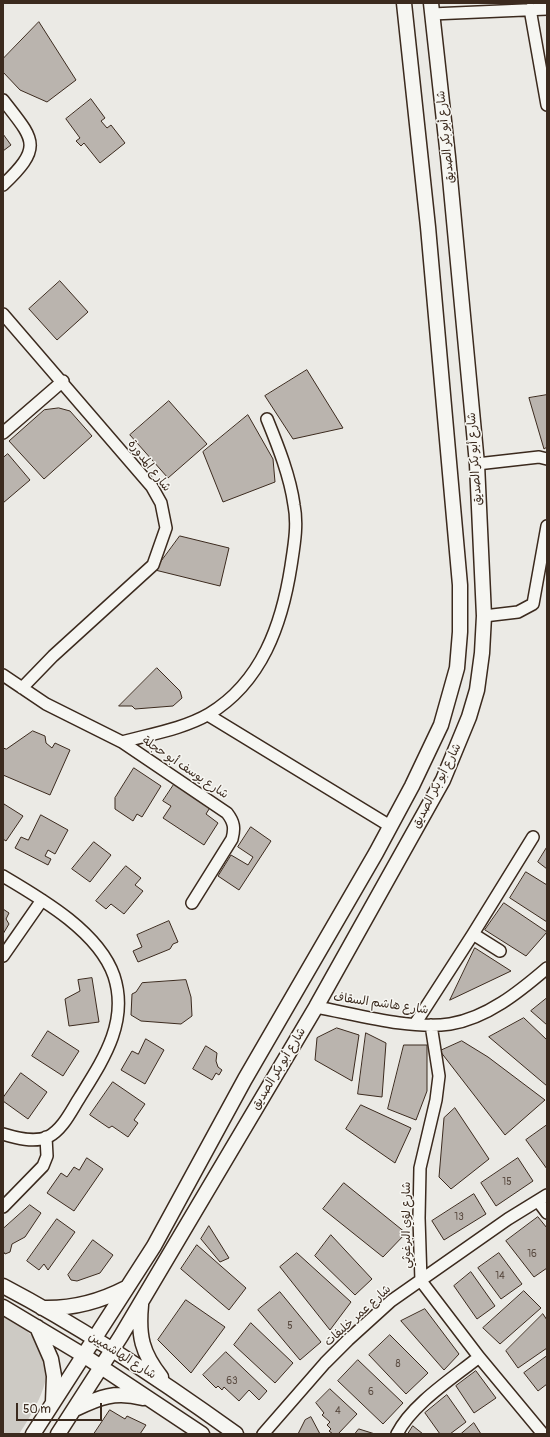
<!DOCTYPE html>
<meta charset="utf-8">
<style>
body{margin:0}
#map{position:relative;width:550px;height:1437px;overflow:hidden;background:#ebeae5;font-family:Pangolin,sans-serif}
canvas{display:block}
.frame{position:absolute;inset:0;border:4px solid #3b2a1e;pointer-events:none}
.scale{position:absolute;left:16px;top:1403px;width:86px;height:18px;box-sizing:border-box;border:2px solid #3b2a1e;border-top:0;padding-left:5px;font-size:12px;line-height:14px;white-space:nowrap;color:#3b2a1e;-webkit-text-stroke:3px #f6f6f2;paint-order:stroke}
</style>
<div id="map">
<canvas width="550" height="1437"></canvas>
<div class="frame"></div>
<div class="scale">50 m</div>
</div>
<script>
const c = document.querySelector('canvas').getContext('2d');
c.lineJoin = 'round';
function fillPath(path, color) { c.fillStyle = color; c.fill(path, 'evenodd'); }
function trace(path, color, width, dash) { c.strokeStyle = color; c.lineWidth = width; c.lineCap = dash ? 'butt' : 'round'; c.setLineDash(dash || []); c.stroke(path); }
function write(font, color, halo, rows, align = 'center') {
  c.font = font + ' Pangolin,"Playpen Sans Arabic",sans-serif'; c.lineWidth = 3; c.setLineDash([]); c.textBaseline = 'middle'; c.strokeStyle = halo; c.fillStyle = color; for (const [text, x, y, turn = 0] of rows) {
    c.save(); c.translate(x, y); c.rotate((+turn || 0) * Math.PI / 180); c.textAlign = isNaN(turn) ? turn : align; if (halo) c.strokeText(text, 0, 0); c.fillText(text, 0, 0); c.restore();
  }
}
const green = new Path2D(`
 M5 1315C64 1351 52 1383 19 1434H3V1318Z`);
const building = new Path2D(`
 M39 22 76 80 47 102 20 90 3 72V59Z
 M91 99 105 118 101 121 107 128 111 125 125 143 100 163 84 143 81 146 76 141 80 138 66 119Z
 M3 134 11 145 3 151Z
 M60 281 88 312 57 340 29 309Z
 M307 370 343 428 293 439 265 396Z
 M547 395V447L544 449 529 398Z
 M169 401 207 444 168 478 130 435Z
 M59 408 70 411 92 436 44 479 9 441 44 410Z
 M248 415 273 459 275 482 223 502 203 452Z
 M8 454 30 480 3 503V458Z
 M180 536 229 548 220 586 155 570Z
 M157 668 180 691 182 698 173 706 135 709 132 706H119Z
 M33 731 45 736 46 743 52 748 55 743 70 750 50 795 3 775V748L6 749Z
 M134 768 161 786 142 817 137 814 133 821 115 809V798Z
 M175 783 211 806 206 814 218 823 204 845 163 818 171 806 163 801Z
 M4 804 23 816 6 841 3 839Z
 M41 815 68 830 55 854 48 850 45 856 51 859 48 865 15 848 21 837 28 840Z
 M251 827 271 841 239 890 218 876 231 855 248 865 253 857 238 847Z
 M94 842 111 855 90 882 72 869Z
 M547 847V869L538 862Z
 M126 866 141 878 135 885 143 891 124 914 111 904 106 909 96 901Z
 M526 872 547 885V922L510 898Z
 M504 903 547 932 526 956 485 930Z
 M3 909 9 913 6 919 9 924 3 934Z
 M169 921 178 942 173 944 170 949 138 962 133 951 142 947 137 935Z
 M475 948 511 971 450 1000Z
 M92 978 99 1022 69 1026 65 999 80 991 78 980Z
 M186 980 191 997 192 1016 181 1024 141 1021 131 1015 132 994 136 992 142 983Z
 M547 998V1025L531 1011Z
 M524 1018 547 1040V1086L489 1037Z
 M337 1028 359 1035 352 1081 315 1060 317 1038Z
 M48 1031 79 1051 63 1076 32 1056Z
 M366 1033 386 1043 382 1097 358 1094Z
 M146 1039 164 1050 145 1084 121 1070 132 1051 138 1054Z
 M462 1041 488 1057 545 1100 505 1135 440 1051Z
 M404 1045H427V1091L416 1120 388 1109Z
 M206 1046 217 1053 216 1061 218 1067 222 1070 219 1075 216 1073 212 1080 193 1069Z
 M21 1073 47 1092 28 1119 3 1101V1098Z
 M113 1082 145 1104 134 1120 138 1123 128 1137 112 1126 109 1128 90 1115Z
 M361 1105 411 1128 395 1163 346 1129Z
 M455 1108 489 1159 451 1189 439 1177 444 1118Z
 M547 1125V1169L526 1140Z
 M87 1158 103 1169 74 1211 47 1193 61 1173 67 1177 74 1167 79 1170Z
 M518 1158 533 1181 496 1206 481 1183Z
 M344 1183 406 1233 383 1257 323 1209Z
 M474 1194 486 1214 444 1240 432 1221Z
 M30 1205 41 1213 25 1237 12 1244 10 1252 5 1254 3 1251V1229Z
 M538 1217 547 1228V1268L534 1277 506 1241Z
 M57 1219 75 1232 48 1270 44 1264 39 1270 27 1261Z
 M209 1226 229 1258 220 1262 201 1239Z
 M331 1235 372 1279 355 1295 315 1256Z
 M93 1240 113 1255 100 1273 77 1281 71 1280 68 1275Z
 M197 1245 246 1288 229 1310 181 1269Z
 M297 1253 351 1302 330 1330 280 1267Z
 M499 1253 522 1284 501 1299 478 1268Z
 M471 1272 495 1306 477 1319 454 1286Z
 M524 1291 541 1308 500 1344 483 1328Z
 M280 1292 321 1342 300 1360 258 1310Z
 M186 1300 225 1327 191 1373 158 1340Z
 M425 1309 459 1354 444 1370 401 1321Z
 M543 1314 547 1320V1348L518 1368 506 1351Z
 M251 1323 293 1363 275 1383 234 1345Z
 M390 1335 428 1373 406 1394 369 1355Z
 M226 1352 267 1391 259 1400 249 1390 239 1401 224 1387 222 1390 218 1386 216 1388 203 1375Z
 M547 1356V1384L538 1391 524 1373Z
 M358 1360 403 1403 383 1424 338 1381Z
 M476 1371 496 1398 474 1413 456 1386Z
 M330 1389 357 1414 338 1434H333L329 1431 331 1429 327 1425 330 1422 322 1415 324 1413 316 1403Z
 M447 1395 466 1422 450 1434H440L425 1413Z
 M110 1410 125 1419 127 1416 146 1425 140 1434H94Z
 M311 1417 320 1434H298L305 1420Z
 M474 1423 481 1434H461Z
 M413 1426 423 1434H408Z
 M359 1429 375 1434H355Z`);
const minor = new Path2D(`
 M530 9 547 105
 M432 14 547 9
 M3 100C34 140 44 146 3 185
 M3 314 152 487 161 503 166 528 153 565 53 656 22 688
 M3 433 63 381
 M477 464 539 457 547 459
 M484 616 518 612 533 604 547 526
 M3 675 46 704 122 742 227 813C234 822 235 828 232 839L192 903
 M208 715 390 826
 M122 742C151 734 183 729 209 714 262 682 282 624 291 566 294 546 298 525 294 505 290 476 278 446 267 419
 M3 876C42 899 99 932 114 976 129 1022 103 1060 80 1097 71 1111 63 1129 48 1137 34 1143 16 1138 3 1134
 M473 934 500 951
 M3 956 42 900
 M316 1007C355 1014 410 1030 450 1024 487 1018 519 992 547 968
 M415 1024 473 934 533 837
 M431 1025 439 1076 436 1100 420 1168 419 1218 421 1281 479 1357 543 1434
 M538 1201 547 1213
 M3 1207 43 1166 47 1156 46 1137
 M263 1434 325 1363 348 1340 391 1301 508 1219 547 1195
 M397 1434C412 1404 453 1378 479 1357`);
const major = new Path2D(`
 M3 1286C85 1329 161 1380 236 1434
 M141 1305C138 1336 142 1353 161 1377
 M3 1307 83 1355 202 1434
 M42 1308C72 1309 99 1302 126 1288
 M37 1327 51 1359 54 1376 53 1402
 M75 1409C100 1397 115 1391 143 1398
 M33 1434 154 1246 245 1079 376 853 412 786 441 725 457 668 460 632V585L428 227 404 3
 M58 1434 121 1336 316 1007 443 780 469 717 477 690 482 653 484 616 477 464 448 157 431 3`);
const numberNames = [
 ["15",507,1182],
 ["13",459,1217],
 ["16",532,1254],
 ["14",500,1276],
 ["5",290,1326],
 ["8",398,1364],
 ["63",232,1381],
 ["6",371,1392],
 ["4",338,1411]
];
const streetNames = [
 ["شارع أبو بكر الصديق",446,137,-96],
 ["شارع أبو بكر الصديق",475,459,-94],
 ["شارع المدورة",149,466,52],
 ["شارع يوسف أبو حجلة",185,768,34],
 ["شارع أبو بكر الصديق",437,786,-63],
 ["شارع هاشم السقاف",381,1004,8],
 ["شارع أبو بكر الصديق",279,1069,-59],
 ["شارع لؤي البرغوثي",407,1225,-90],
 ["شارع عمر خليفات",358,1316,-42],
 ["شارع الهاشميين",122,1356,32]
];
fillPath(green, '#cdcac4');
fillPath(building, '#bab4ae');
trace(building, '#3b2a1e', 1);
trace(minor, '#3b2a1e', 14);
trace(major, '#3b2a1e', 17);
trace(minor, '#f6f6f2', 11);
trace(major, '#f6f6f2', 14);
write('10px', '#5b4c42', null, numberNames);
write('12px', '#3b2a1e', '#f6f6f2', streetNames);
</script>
